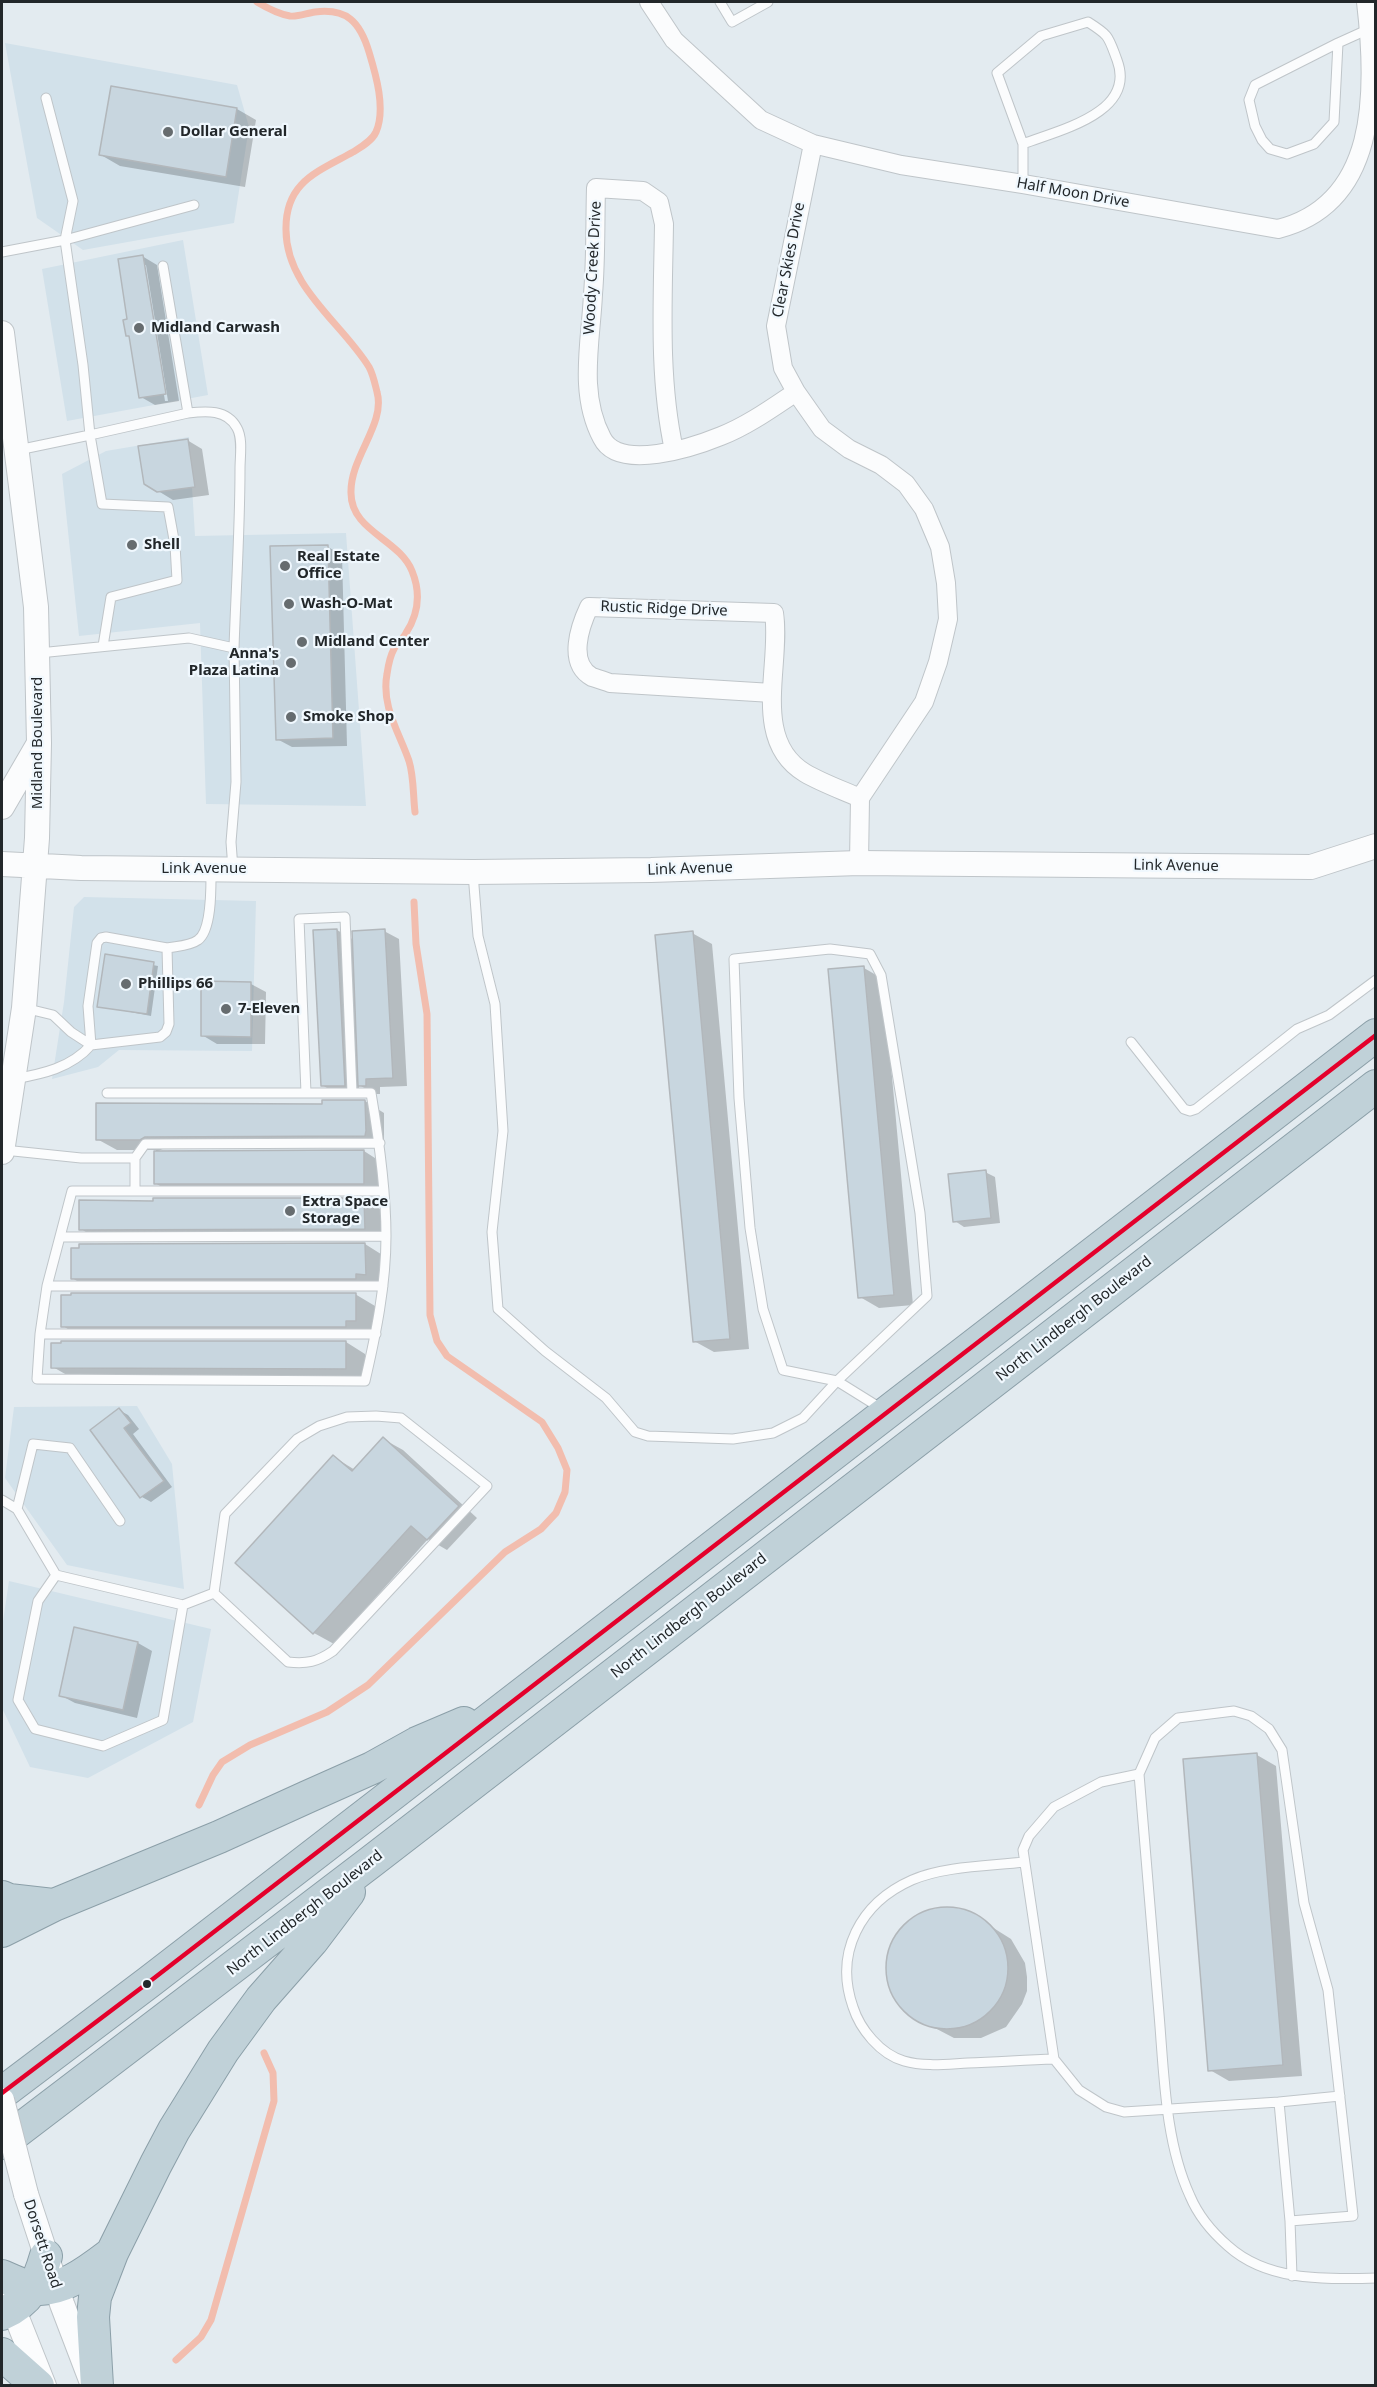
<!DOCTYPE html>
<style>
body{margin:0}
#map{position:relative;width:1377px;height:2387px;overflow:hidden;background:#e3ebf0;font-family:"Noto Sans",sans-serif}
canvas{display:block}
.frame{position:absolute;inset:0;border:3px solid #22272a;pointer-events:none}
</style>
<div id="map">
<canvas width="1377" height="2387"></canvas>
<div class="frame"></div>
</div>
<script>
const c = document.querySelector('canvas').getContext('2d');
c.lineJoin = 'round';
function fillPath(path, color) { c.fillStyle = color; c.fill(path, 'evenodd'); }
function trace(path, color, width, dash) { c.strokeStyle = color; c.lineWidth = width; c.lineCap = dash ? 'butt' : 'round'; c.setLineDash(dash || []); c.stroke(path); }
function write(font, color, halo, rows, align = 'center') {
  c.font = font + ' "Noto Sans",sans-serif'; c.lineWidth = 4.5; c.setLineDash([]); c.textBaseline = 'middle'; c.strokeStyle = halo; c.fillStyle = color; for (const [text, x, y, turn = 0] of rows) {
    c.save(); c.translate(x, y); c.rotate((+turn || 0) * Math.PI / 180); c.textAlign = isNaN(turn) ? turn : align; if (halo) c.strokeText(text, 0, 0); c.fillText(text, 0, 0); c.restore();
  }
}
const built = new Path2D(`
 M5 43 237 85 249 127 234 223 83 250 37 218Z
 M183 240 208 395 67 421 42 269Z
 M189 437 195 536 346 533 366 806 206 804 200 623 79 636 62 474 106 451Z
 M84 897 256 901 252 1051 119 1050 98 1067 52 1079 64 1002 74 907Z
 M137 1406 172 1464 184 1589 67 1565 5 1478 14 1407Z
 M9 1581 211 1629 193 1722 88 1778 30 1767 2 1708V1628Z`);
const shadow = new Path2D(`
 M112 88 237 109 256 120 245 187 120 166 101 155Z
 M142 256 157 265 179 401 155 405 141 397 131 338 127 335ZM143 265H146L168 401H165Z
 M187 440 202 449 209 495 173 500 145 483Z
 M328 547 342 555 347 746 292 747 277 739Z
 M337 930 354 940 384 931 399 939 407 1086 380 1087V1094H375L359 1085V1094H337L322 1085Z
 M692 933 712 944 749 1349 714 1352 694 1341Z
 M106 956 158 966 151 1016 99 1006Z
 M864 968 883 979 913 1305 879 1308 860 1297Z
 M203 983 251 984 266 992 265 1044H217L202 1035Z
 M365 1101 384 1113V1147L165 1148 156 1152 364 1151 378 1160V1192H170L155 1183 156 1150H117L97 1139Z
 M985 1172 995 1177 1000 1223 964 1227 955 1221Z
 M363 1199 383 1211 384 1240 100 1241 81 1229Z
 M365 1244 384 1256 385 1285 92 1290 72 1278Z
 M355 1294 375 1306V1332L82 1338 63 1326 72 1297Z
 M346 1342 365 1354V1380L72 1378 53 1367Z
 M119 1410 128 1415 139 1429 133 1434 172 1487 151 1502 142 1497Z
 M383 1439 403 1450 477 1518 447 1550 428 1539 334 1644 314 1633 334 1457 355 1470Z
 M75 1629 138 1643 152 1651 137 1718 75 1703 60 1695Z
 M1257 1755 1276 1766 1302 2076 1229 2081 1210 2070Z
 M954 1909 968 1912 1011 1939 1025 1963 1027 1977V1991L1022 2004 1006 2027 981 2038H954L912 2016 895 1997 888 1974V1962L896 1938 915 1918 927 1912Z`);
const stream = new Path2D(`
 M257 2C267 8 278 14 290 16 298 17 307 13 315 12 347 8 360 22 369 52 376 75 386 109 376 132 372 141 361 147 353 152 317 172 285 182 286 230 286 287 342 323 369 367 373 374 375 384 377 392 386 424 350 457 351 493 351 531 399 539 412 571 421 593 419 613 406 633 403 639 397 643 394 649 390 656 388 667 387 674 381 706 399 732 409 761 414 777 413 796 415 812
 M199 1805 213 1775 222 1762 250 1745 327 1712 368 1685 505 1552 541 1529 556 1513 565 1492 567 1470 558 1448 542 1422 447 1356 437 1341 430 1315 427 1014 416 944 414 902
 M176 2360 201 2337 211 2320 274 2101 273 2073 264 2053`);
const building = new Path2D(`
 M111 86 237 108 226 177 99 155Z
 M143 255 166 394 139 398 129 336H126L123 320 127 319 118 259Z
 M188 439 195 487 157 492 144 484 138 446Z
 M328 545 333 738 276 740 270 546Z
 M337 929 345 1086H321L313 930Z
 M385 929 393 1078 366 1079V1086H358L352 931Z
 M693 931 730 1339 693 1342 655 935Z
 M105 954 154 962 147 1014 97 1007Z
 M864 966 894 1295 858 1298 828 969Z
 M201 981 251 982V1037L201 1036Z
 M322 1100H365L366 1131 365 1136 145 1137 140 1140H96V1103L322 1104Z
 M364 1150V1184H154V1151Z
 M986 1170 991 1218 953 1222 948 1174Z
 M153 1198H364L365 1229 79 1230V1200L153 1201Z
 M365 1243 366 1275 356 1274V1279H71V1248H79V1244Z
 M71 1293H356V1321H346V1327H61V1295H71Z
 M61 1341H346V1369L51 1368V1343H61Z
 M119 1408 131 1423 124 1428 164 1481 140 1498 90 1430Z
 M383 1437 459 1506 427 1540 411 1526 313 1634 235 1563 333 1455 352 1471Z
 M74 1627 138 1642 123 1710 59 1696Z
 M1257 1753 1283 2065 1208 2071 1183 1759Z
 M886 1968a61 61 0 1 1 122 0a61 61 0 1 1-122 0Z`);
const lane = new Path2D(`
 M720 2 732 22 768 2
 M1338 43 1255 85 1249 100 1255 126 1262 140 1270 149 1287 154 1314 144 1334 122 1338 43 1369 29
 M46 98 73 201 65 240 194 205
 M1023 184V144C1059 130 1137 113 1117 60 1108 36 1110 36 1088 22L1041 36 997 73 1023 144
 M2 252 65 240 83 365 90 435 188 413 163 266
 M188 413C206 411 227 409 237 428 243 439 240 456 240 469 240 529 236 588 234 648
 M18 450 90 435 102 504 168 507 175 545 177 580 111 597 103 646
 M39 653 189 638 234 648 236 782 231 842 233 869
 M473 873 478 936 495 1004 503 1131 492 1232 498 1309 545 1351 606 1398 635 1432 648 1436 733 1439 773 1433 803 1418 837 1381 927 1296 920 1213 881 975 870 954 830 949 734 959 739 1098 750 1228 763 1309 783 1370 837 1381 882 1409
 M167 948 106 937 101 938 97 943 88 1006 91 1045 160 1037 166 1032 169 1024 167 948C177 946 190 946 198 940 212 930 211 887 211 871
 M1131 1042 1184 1109 1190 1111 1196 1109 1297 1029 1329 1015 1376 980
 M14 1079C42 1074 71 1068 91 1045L71 1032 53 1015 24 1008
 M107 1093H371C379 1140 386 1188 386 1236 386 1285 376 1334 365 1381L37 1379 40 1334 47 1286 72 1191H384
 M306 1093 299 919 345 917 352 1093
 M4 1150 81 1158H135
 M135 1191V1158L145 1144 380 1143
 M60 1237 386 1236
 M47 1286H383
 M40 1334H376
 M376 1416 401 1418 487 1486 333 1651C317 1662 307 1664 288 1662L214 1593 225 1514 297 1439 319 1426 347 1417Z
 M2 1500 17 1509 56 1575 183 1605 214 1593
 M17 1509 33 1444 70 1448 120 1521
 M56 1575 38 1601 18 1700 35 1729 103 1746 163 1720 183 1605
 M1139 1774 1101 1782 1054 1807 1029 1836 1023 1850 1054 2059 1079 2090 1106 2107 1124 2112 1279 2102 1290 2221 1353 2216 1328 1990 1304 1903 1282 1750 1269 1729 1251 1716 1234 1711 1178 1718 1155 1738 1139 1774C1146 1854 1152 1934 1159 2014 1164 2073 1165 2142 1190 2196 1198 2215 1213 2233 1228 2246 1268 2282 1326 2279 1376 2278
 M1024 1862C990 1866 944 1866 912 1880 860 1903 834 1953 853 2007 860 2029 880 2054 904 2061 925 2067 947 2064 968 2063 997 2062 1025 2060 1054 2059
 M1279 2102 1340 2096
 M1290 2221 1292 2276`);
const street = new Path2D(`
 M649 2 674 40 761 120 813 144 901 165 1023 184 1278 229C1377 204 1377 95 1366 2
 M813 144 776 326 783 368 796 392 822 429 849 449 881 465 906 484 924 509 940 547 946 583 948 619 938 662 924 702 860 798 859 863
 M674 450C658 377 663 299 664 224L659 202 643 191 596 188C595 223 596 259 593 294 591 341 578 393 602 438 619 472 694 447 721 436 747 426 772 408 796 392
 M772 693 610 683C605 681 598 679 592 677 567 663 580 626 589 607L774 613C782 663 750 740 805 773 822 783 842 790 860 798`);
const secondary = new Path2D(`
 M2 333 36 607 39 743 37 838 24 1008 2 1152
 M2 807 38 745
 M2 864 81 868 473 872 651 870 859 863 1311 867 1376 846
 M26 2194 62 2304 91 2380
 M7 2293 44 2386`);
const highway = new Path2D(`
 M2 1897 9 1900 53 1905
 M2 1931 54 1905 219 1837 307 1797 372 1768 417 1743 464 1723
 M2 2093 149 1982 1376 1035
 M2 2143 372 1861 1376 1086
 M2 2276C11 2280 22 2285 32 2288 60 2294 91 2269 112 2253
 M2 2314C29 2302 38 2284 46 2256
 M2 2354 38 2386
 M97 2386 93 2317 95 2297 112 2253 156 2164 174 2130 223 2051 261 1999 312 1941 349 1892`);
const secondaryBridge = new Path2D(`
 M2 2100 26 2194`);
const bus1 = new Path2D(`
 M2 2093 149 1982 1376 1035`);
const markers = [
 [168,132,6,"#666c6f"],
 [139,328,6,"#666c6f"],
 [132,545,6,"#666c6f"],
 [285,566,6,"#666c6f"],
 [289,604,6,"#666c6f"],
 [302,642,6,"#666c6f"],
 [291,663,6,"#666c6f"],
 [291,717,6,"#666c6f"],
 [126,984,6,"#666c6f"],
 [226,1009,6,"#666c6f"],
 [290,1211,6,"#666c6f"],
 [147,1984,5,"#22272a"]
];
const poiNames = [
 ["Dollar General",180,132],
 ["Midland Carwash",151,328],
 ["Shell",144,545],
 ["Real Estate",297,557],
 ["Office",297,574],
 ["Wash-O-Mat",301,604],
 ["Midland Center",314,642],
 ["Anna's",279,654,"right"],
 ["Plaza Latina",279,671,"right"],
 ["Smoke Shop",303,717],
 ["Phillips 66",138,984],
 ["7-Eleven",238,1009],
 ["Extra Space",302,1202],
 ["Storage",302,1219]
];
const streetNames = [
 ["Half Moon Drive",1073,193,10],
 ["Clear Skies Drive",789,260,-79],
 ["Woody Creek Drive",593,268,-87],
 ["Rustic Ridge Drive",664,609,2],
 ["Midland Boulevard",38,743,-90],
 ["Link Avenue",1176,866,1],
 ["Link Avenue",204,869],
 ["Link Avenue",690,869,-2],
 ["North Lindbergh Boulevard",1074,1319,-38],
 ["North Lindbergh Boulevard",689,1616,-38],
 ["North Lindbergh Boulevard",305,1913,-38],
 ["Dorsett Road",42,2244,72]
];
fillPath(built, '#d2e1ea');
fillPath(shadow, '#0003');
trace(stream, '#f2bdae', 7);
fillPath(building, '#c8d6df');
trace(building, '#b2b7bb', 1.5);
trace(lane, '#bfc5c9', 11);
trace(street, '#bfc5c9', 20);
trace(secondary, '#bfc5c9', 26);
trace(highway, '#8b9fa8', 34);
trace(lane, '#fbfcfd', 9);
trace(street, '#fbfcfd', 18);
trace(secondary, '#fbfcfd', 24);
trace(highway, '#c0d1d8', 32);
trace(secondaryBridge, '#bfc5c9', 26, []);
trace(secondaryBridge, '#fbfcfd', 24);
trace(bus1, '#e4002b', 4.5);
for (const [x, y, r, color] of markers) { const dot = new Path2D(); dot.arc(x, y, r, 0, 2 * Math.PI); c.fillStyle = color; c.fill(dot); trace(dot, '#f0f8fe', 2); }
write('bold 15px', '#22272a', '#f0f8fe', poiNames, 'left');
write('15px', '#22272a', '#f0f8fe', streetNames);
</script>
